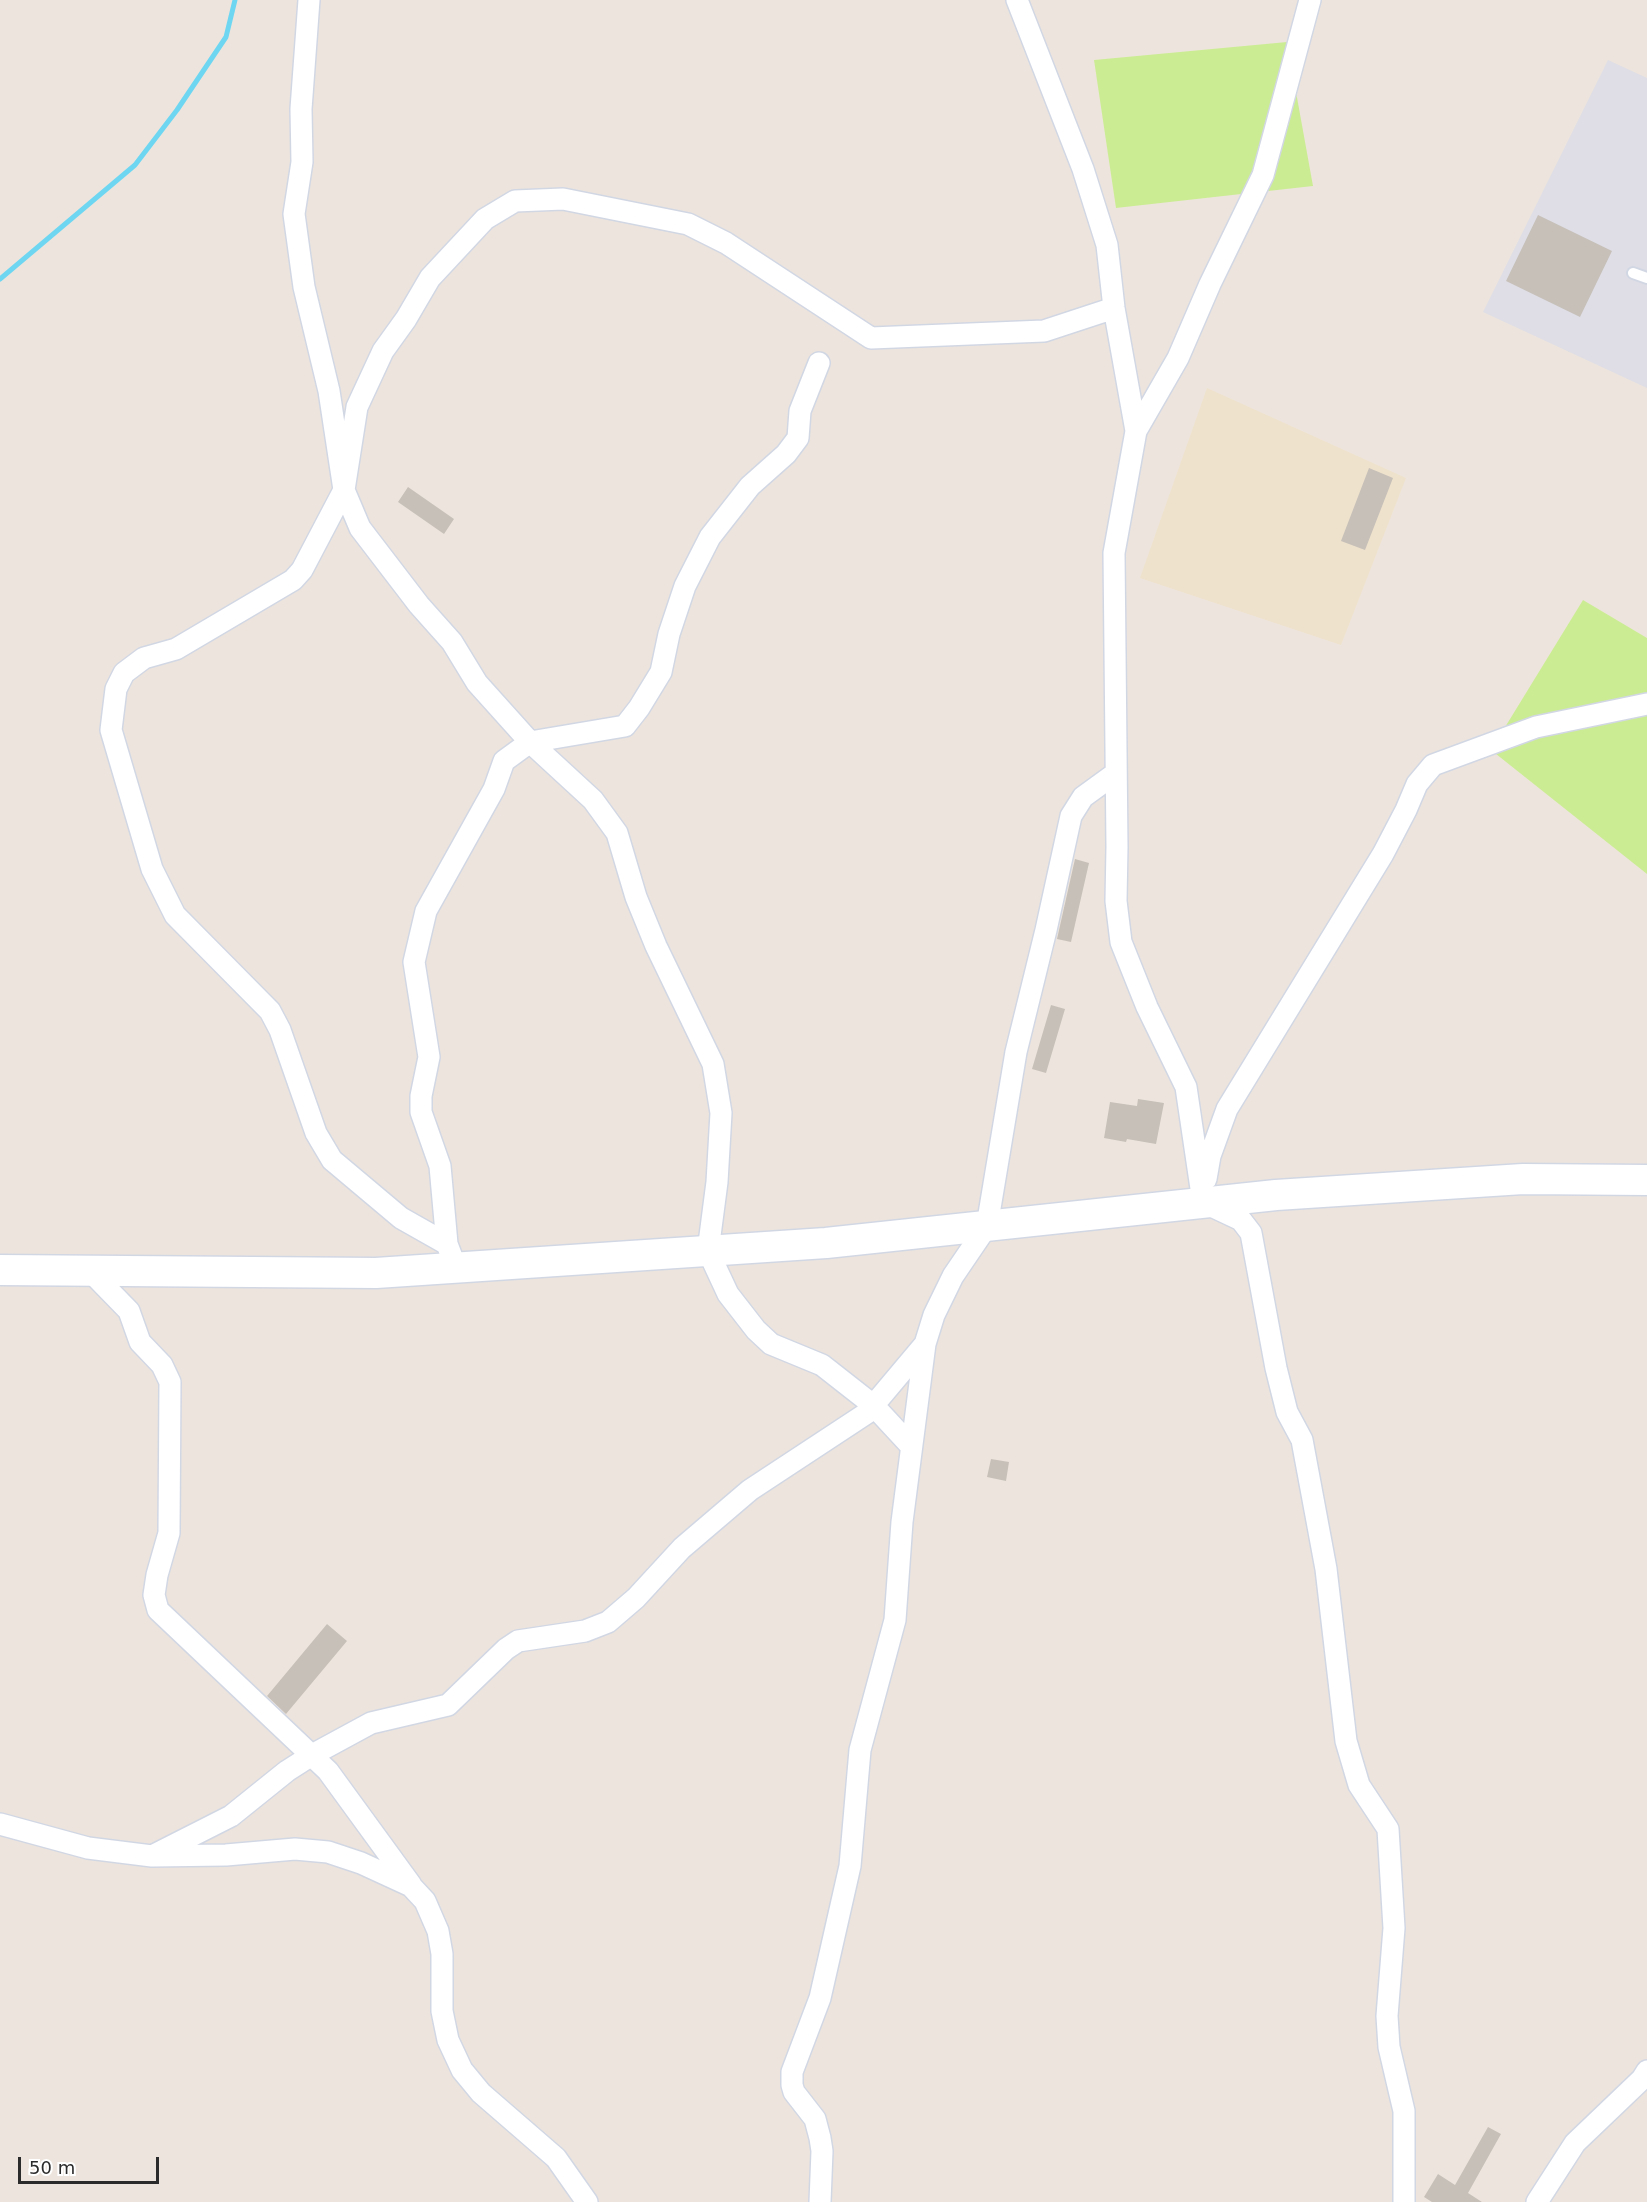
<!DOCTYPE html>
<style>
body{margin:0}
#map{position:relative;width:1647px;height:2202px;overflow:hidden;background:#ede5dd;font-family:"DejaVu Sans",sans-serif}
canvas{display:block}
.scale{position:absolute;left:18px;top:2157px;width:141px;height:27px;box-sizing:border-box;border:3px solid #2b2b2b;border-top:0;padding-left:8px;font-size:18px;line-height:21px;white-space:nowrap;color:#2b2b2b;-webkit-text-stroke:4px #fff;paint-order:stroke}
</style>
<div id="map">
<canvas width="1647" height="2202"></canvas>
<div class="scale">50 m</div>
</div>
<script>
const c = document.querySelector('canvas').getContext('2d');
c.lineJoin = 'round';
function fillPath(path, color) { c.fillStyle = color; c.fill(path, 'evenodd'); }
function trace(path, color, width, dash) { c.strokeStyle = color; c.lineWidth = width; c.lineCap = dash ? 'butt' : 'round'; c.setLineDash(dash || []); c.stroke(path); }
const industrial = new Path2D(`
 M1608 60 1647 78V388L1483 312Z`);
const education = new Path2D(`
 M1207 388 1406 478 1341 645 1140 578Z`);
const pitch = new Path2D(`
 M1287 42 1313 186 1116 208 1094 60Z
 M1583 600 1647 638V874L1491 750Z`);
const stream = new Path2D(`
 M0 279 135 165 177 110 226 37 235 0`);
const building = new Path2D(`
 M1538 215 1612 251 1580 317 1506 281Z
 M1369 468 1393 478 1365 550 1341 541Z
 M408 487 454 519 444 534 398 502Z
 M1075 859 1089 863 1071 942 1057 939Z
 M1051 1005 1065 1009 1046 1073 1032 1069Z
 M1138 1099 1164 1103 1156 1144 1127 1139 1126 1142 1104 1138 1110 1102 1137 1106Z
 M991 1459 1009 1462 1006 1481 987 1477Z
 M327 1624 347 1641 286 1714 267 1696Z
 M1488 2127 1501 2134 1468 2193 1482 2202H1432L1424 2197 1438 2174 1455 2185Z`);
const lane = new Path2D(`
 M1633 273 1647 278`);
const street = new Path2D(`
 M309 0 301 109 302 162 294 214 304 287 329 391 344 490 360 528 419 605 452 642 477 683 530 742 593 800 617 833 636 897 656 946 713 1064 721 1113 717 1182 708 1251 728 1294 756 1330 771 1344 822 1365 873 1405 911 1446
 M1017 0 1083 169 1107 245 1114 308 1136 431 1114 553 1117 847 1116 901 1121 942 1147 1007 1186 1087 1203 1202
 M1136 431 1178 358 1210 284 1263 175 1310 0
 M1206 1179 1210 1156 1227 1109 1383 854 1406 810 1417 784 1433 765 1536 727 1647 704
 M1207 1204 1241 1220 1251 1233 1276 1368 1287 1412 1302 1440 1326 1569 1346 1741 1359 1785 1388 1829 1394 1928 1387 2016 1389 2047 1404 2111V2202
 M447 1244 440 1166 421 1112V1096L429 1057 414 962 426 911 494 789 504 761 530 742 625 726 639 708 661 672 669 634 685 586 710 537 750 486 786 454 798 438 800 411 819 363
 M456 1268 447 1244 401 1218 332 1160 316 1133 280 1030 270 1011 175 915 152 869 111 730 116 689 124 673 144 658 176 649 293 580 302 570 344 490 357 407 383 351 406 319 430 278 485 219 515 201 563 199 688 224 726 243 871 338 1044 331 1114 308
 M91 1272 129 1311 140 1342 162 1365 170 1382 169 1533 157 1575 154 1595 158 1610 328 1771 411 1885
 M0 1824 88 1848 152 1856 226 1855 295 1849 328 1852 361 1863 411 1886 425 1901 438 1931 442 1954V2011L448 2040 462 2070 481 2093 556 2158 587 2202
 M152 1856 231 1816 287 1771 312 1755 371 1723 448 1705 506 1649 518 1641 585 1631 608 1622 636 1598 682 1548 750 1490 867 1413 925 1344
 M820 2202 822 2151 820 2138 815 2119 794 2092 792 2085V2072L820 1998 850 1866 860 1750 895 1620 902 1522 925 1344 934 1315 953 1276 987 1226 1016 1052 1046 930 1071 816 1083 797 1116 773
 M1537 2202 1575 2143 1642 2079 1647 2071`);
const secondary = new Path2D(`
 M0 1270 376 1273 826 1243 1276 1195 1523 1179 1647 1180`);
fillPath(industrial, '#dfdee6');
fillPath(education, '#efe2cc');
fillPath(pitch, '#ccec94');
trace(stream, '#6ed6f1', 5);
fillPath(building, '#c6c0b9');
trace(lane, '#d2d7e4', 14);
trace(street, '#d2d7e4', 24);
trace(secondary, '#d2d7e4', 33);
trace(lane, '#fff', 10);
trace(street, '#fff', 21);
trace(secondary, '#fff', 30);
</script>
